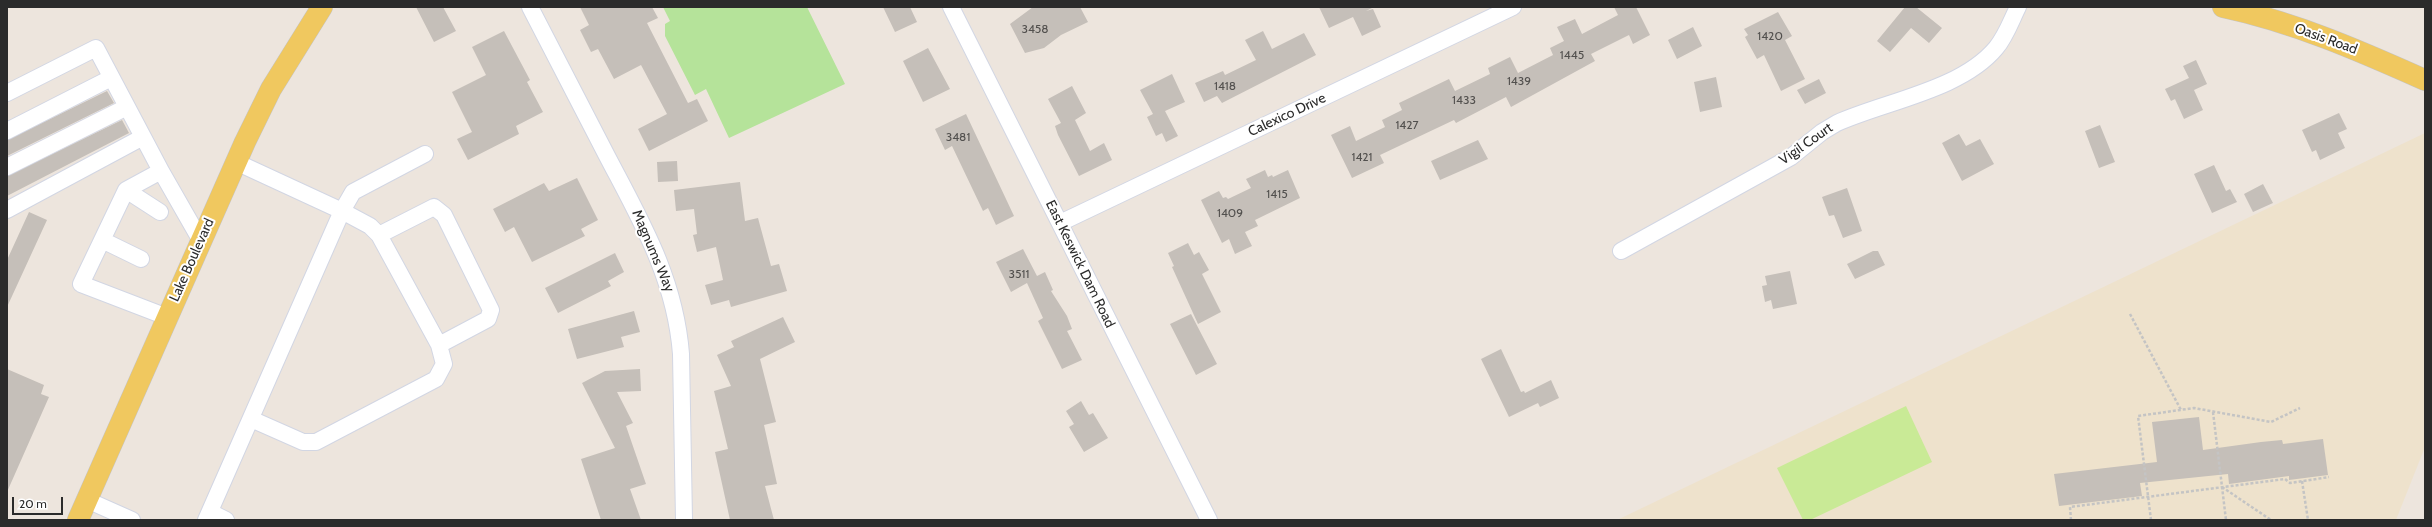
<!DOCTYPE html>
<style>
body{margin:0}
#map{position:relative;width:2432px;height:527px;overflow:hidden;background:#ede5dd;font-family:Cabin,sans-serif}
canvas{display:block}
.frame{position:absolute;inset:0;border:8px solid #2b2b2b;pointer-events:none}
.scale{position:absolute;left:12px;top:497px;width:51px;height:18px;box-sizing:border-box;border:2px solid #2b2b2b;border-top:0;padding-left:5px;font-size:12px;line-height:14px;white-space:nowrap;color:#2b2b2b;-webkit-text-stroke:3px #fff;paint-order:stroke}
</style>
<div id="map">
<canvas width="2432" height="527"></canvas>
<div class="frame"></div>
<div class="scale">20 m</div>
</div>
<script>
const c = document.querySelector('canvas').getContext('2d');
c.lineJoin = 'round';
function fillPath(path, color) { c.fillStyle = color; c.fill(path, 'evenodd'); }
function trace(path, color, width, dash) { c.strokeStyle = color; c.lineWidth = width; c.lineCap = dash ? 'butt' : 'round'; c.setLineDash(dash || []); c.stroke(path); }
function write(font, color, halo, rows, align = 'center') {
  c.font = font + ' Cabin,sans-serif'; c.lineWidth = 4; c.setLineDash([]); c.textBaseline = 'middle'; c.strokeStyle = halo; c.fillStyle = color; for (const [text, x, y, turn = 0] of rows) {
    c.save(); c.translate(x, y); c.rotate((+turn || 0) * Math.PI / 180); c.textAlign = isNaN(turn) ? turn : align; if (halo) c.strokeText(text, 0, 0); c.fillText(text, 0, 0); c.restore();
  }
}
const education = new Path2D(`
 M2425 133V447L2396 520H1617Z`);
const green = new Path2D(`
 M663 7H807L845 84 729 138 706 89 695 95 665 36V24L670 21Z`);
const pitch = new Path2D(`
 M1906 406 1932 462 1810 520H1803L1777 468Z`);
const building = new Path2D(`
 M416 7H443L456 31 434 42Z
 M580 7H652L658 18 647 23 688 103 697 99 708 121 649 151 638 129 667 114 641 65 614 79 598 49 591 52 580 30 589 25Z
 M883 7H910L917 22 895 32Z
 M1033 7H1080L1088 22 1061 35 1044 48 1025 53 1010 24Z
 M1319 7H1374L1366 11 1373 9 1381 27 1362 36 1353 17 1329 28Z
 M1614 7H1636L1650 35 1633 44 1629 35 1591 54 1595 61 1511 107 1506 97 1456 123 1454 120 1380 155 1384 163 1352 178 1331 135 1350 126 1356 141 1385 127 1382 120 1402 110 1399 103 1449 79 1455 91 1490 74 1488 68 1510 57 1518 73 1553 55 1550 48 1564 41 1557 27 1575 19 1582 34 1618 15Z
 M1905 7H1916L1942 28 1929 43 1911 28 1890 52 1877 41Z
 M1778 12 1792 36 1785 40 1805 79 1781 91 1764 55 1757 59 1745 37 1748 35 1744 29Z
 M1693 27 1702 46 1677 59 1668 40Z
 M504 31 530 80 527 82 543 112 516 126 519 134 468 160 457 139 472 132 452 92 486 75 472 47Z
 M1263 31 1272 49 1304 33 1316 55 1222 103 1217 96 1204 102 1195 83 1223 71 1225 75 1256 60 1245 40Z
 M928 48 950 89 923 102 903 61Z
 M2196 60 2207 84 2194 90 2203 110 2184 119 2175 99 2171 101 2165 89 2189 78 2183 66Z
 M1172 74 1185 102 1165 111 1178 136 1166 142 1162 133 1156 136 1147 117 1153 114 1140 90Z
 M1716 77 1722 107 1700 112 1694 82Z
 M1819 79 1826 93 1805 104 1797 90Z
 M1072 86 1086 113 1075 120 1090 151 1104 143 1112 160 1079 176 1058 135 1055 126 1061 123 1048 99Z
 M107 91 114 103 7 156V140Z
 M2339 113 2347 129 2338 133 2345 148 2320 160 2316 150 2312 152 2302 130Z
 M966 114 1014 216 996 225 988 208 983 211 952 146 945 150 935 129Z
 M122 120 129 133 7 196V176Z
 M2100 125 2115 162 2099 168 2085 131Z
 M1959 134 1966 146 1980 139 1994 164 1962 181 1942 143Z
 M1478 140 1488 159 1440 180 1431 161Z
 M677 161 678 181 658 182 657 162Z
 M2214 165 2226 191 2230 189 2237 202 2212 213 2194 174Z
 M1265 170 1268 177 1272 175 1273 177 1288 170 1300 198 1255 220 1258 226 1245 232 1252 246 1235 254 1229 239 1222 243 1201 200 1219 191 1223 198 1226 197 1228 199 1251 188 1246 179Z
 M577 178 598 220 581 229 585 236 532 262 514 227 505 232 493 209 544 183 549 191Z
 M740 182 745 221 758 218 771 266 779 264 787 291 731 307 729 300 711 305 705 285 723 280 716 247 697 252 693 235 697 234 694 209 676 211 674 190Z
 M2263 184 2273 203 2253 212 2244 194Z
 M1847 188 1862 231 1843 238 1834 215 1829 216 1822 197Z
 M29 212 47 220 7 307V260Z
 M1188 243 1194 255 1199 252 1209 270 1202 274 1221 312 1198 324 1172 267 1174 266 1168 253Z
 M1023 249 1037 276 1045 272 1053 290 1051 291 1067 316 1072 329 1067 331 1082 360 1062 369 1038 321 1043 318 1027 283 1011 292 996 262Z
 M1873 251H1878L1885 265 1855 279 1847 264Z
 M615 253 624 272 608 281 611 286 558 313 545 288Z
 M1790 271 1797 304 1773 309 1771 300 1765 302 1762 286 1767 285 1765 276Z
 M634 311 640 332 621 337 624 347 577 359 568 329Z
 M1191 314 1217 364 1196 375 1170 324Z
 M783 317 795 342 760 359 776 422 764 425 777 484 765 486 774 520H730L715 452 728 449 714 391 731 386 717 355 734 347 731 341Z
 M1501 349 1521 392 1524 391 1525 393 1551 380 1559 398 1540 407 1538 403 1509 417 1481 359Z
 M7 369 44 385 41 394 49 397 7 492Z
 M640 369 641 391 617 392 633 423 626 426 646 484 630 489 641 520H601L581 459 615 448 582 383 605 371Z
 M1081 401 1089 415 1093 413 1108 438 1084 452 1069 427 1074 424 1066 411Z
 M2199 417 2203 450 2261 442 2282 440 2283 444 2323 439 2328 475 2289 480V476L2229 484 2228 474 2140 483 2142 496 2059 506 2054 474 2157 462 2152 422Z`);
const path = new Path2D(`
 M2130 314 2181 410
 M2213 412 2226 520
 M2302 481 2308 520
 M2222 487 2271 520
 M2071 520 2070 507 2285 479 2290 483 2329 477
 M2151 520 2138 416 2194 408 2271 422 2300 408`);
const minor = new Path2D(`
 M530 7C556 57 581 106 607 156 641 221 675 278 681 354L684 520
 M951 7 1209 520
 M7 93 96 48 161 171
 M7 131 111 78
 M7 167 127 107
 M126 190 161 171 201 241
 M7 210 143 137
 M160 212 126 190 81 284 167 317
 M1060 223 1513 7
 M379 235 434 207 444 215 491 310 488 319 439 345
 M102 240 141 259
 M1621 251 1791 157 1822 132 1837 123C1886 101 1961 90 1996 48 2006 36 2011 21 2018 7
 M251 419 303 442H316L436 379 444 364 439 345 379 235 370 226 342 211 353 192 425 154
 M87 500 132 520
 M210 512 226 520
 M206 520 342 211 236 162`);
const major = new Path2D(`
 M2223 7C2294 22 2360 51 2425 80
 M78 520 245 142 271 89 322 7`);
const numberNames = [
 ["3458",1035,29],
 ["1420",1770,36],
 ["1445",1572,55],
 ["1439",1519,81],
 ["1418",1225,86],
 ["1433",1464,100],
 ["1427",1407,125],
 ["3481",958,137],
 ["1421",1362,157],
 ["1415",1277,194],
 ["1409",1230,213],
 ["3511",1019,274]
];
const streetNames = [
 ["Oasis Road",2326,39,20],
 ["Calexico Drive",1287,115,-25],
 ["Vigil Court",1806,144,-35],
 ["Magnums Way",653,251,67],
 ["Lake Boulevard",192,260,-66],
 ["East Keswick Dam Road",1080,264,64]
];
fillPath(education, '#eee2cc');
fillPath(green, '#b5e39a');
fillPath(pitch, '#c9ea96');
fillPath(building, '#c5bfb9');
trace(minor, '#d2d6e3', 18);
trace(major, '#c4c4c4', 22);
trace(path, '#c4c4c4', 2.5, [3, 2]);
trace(minor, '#fff', 16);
trace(major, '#f0c85f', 21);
write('12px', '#52504e', null, numberNames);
write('14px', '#2b2b2b', '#fff', streetNames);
</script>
